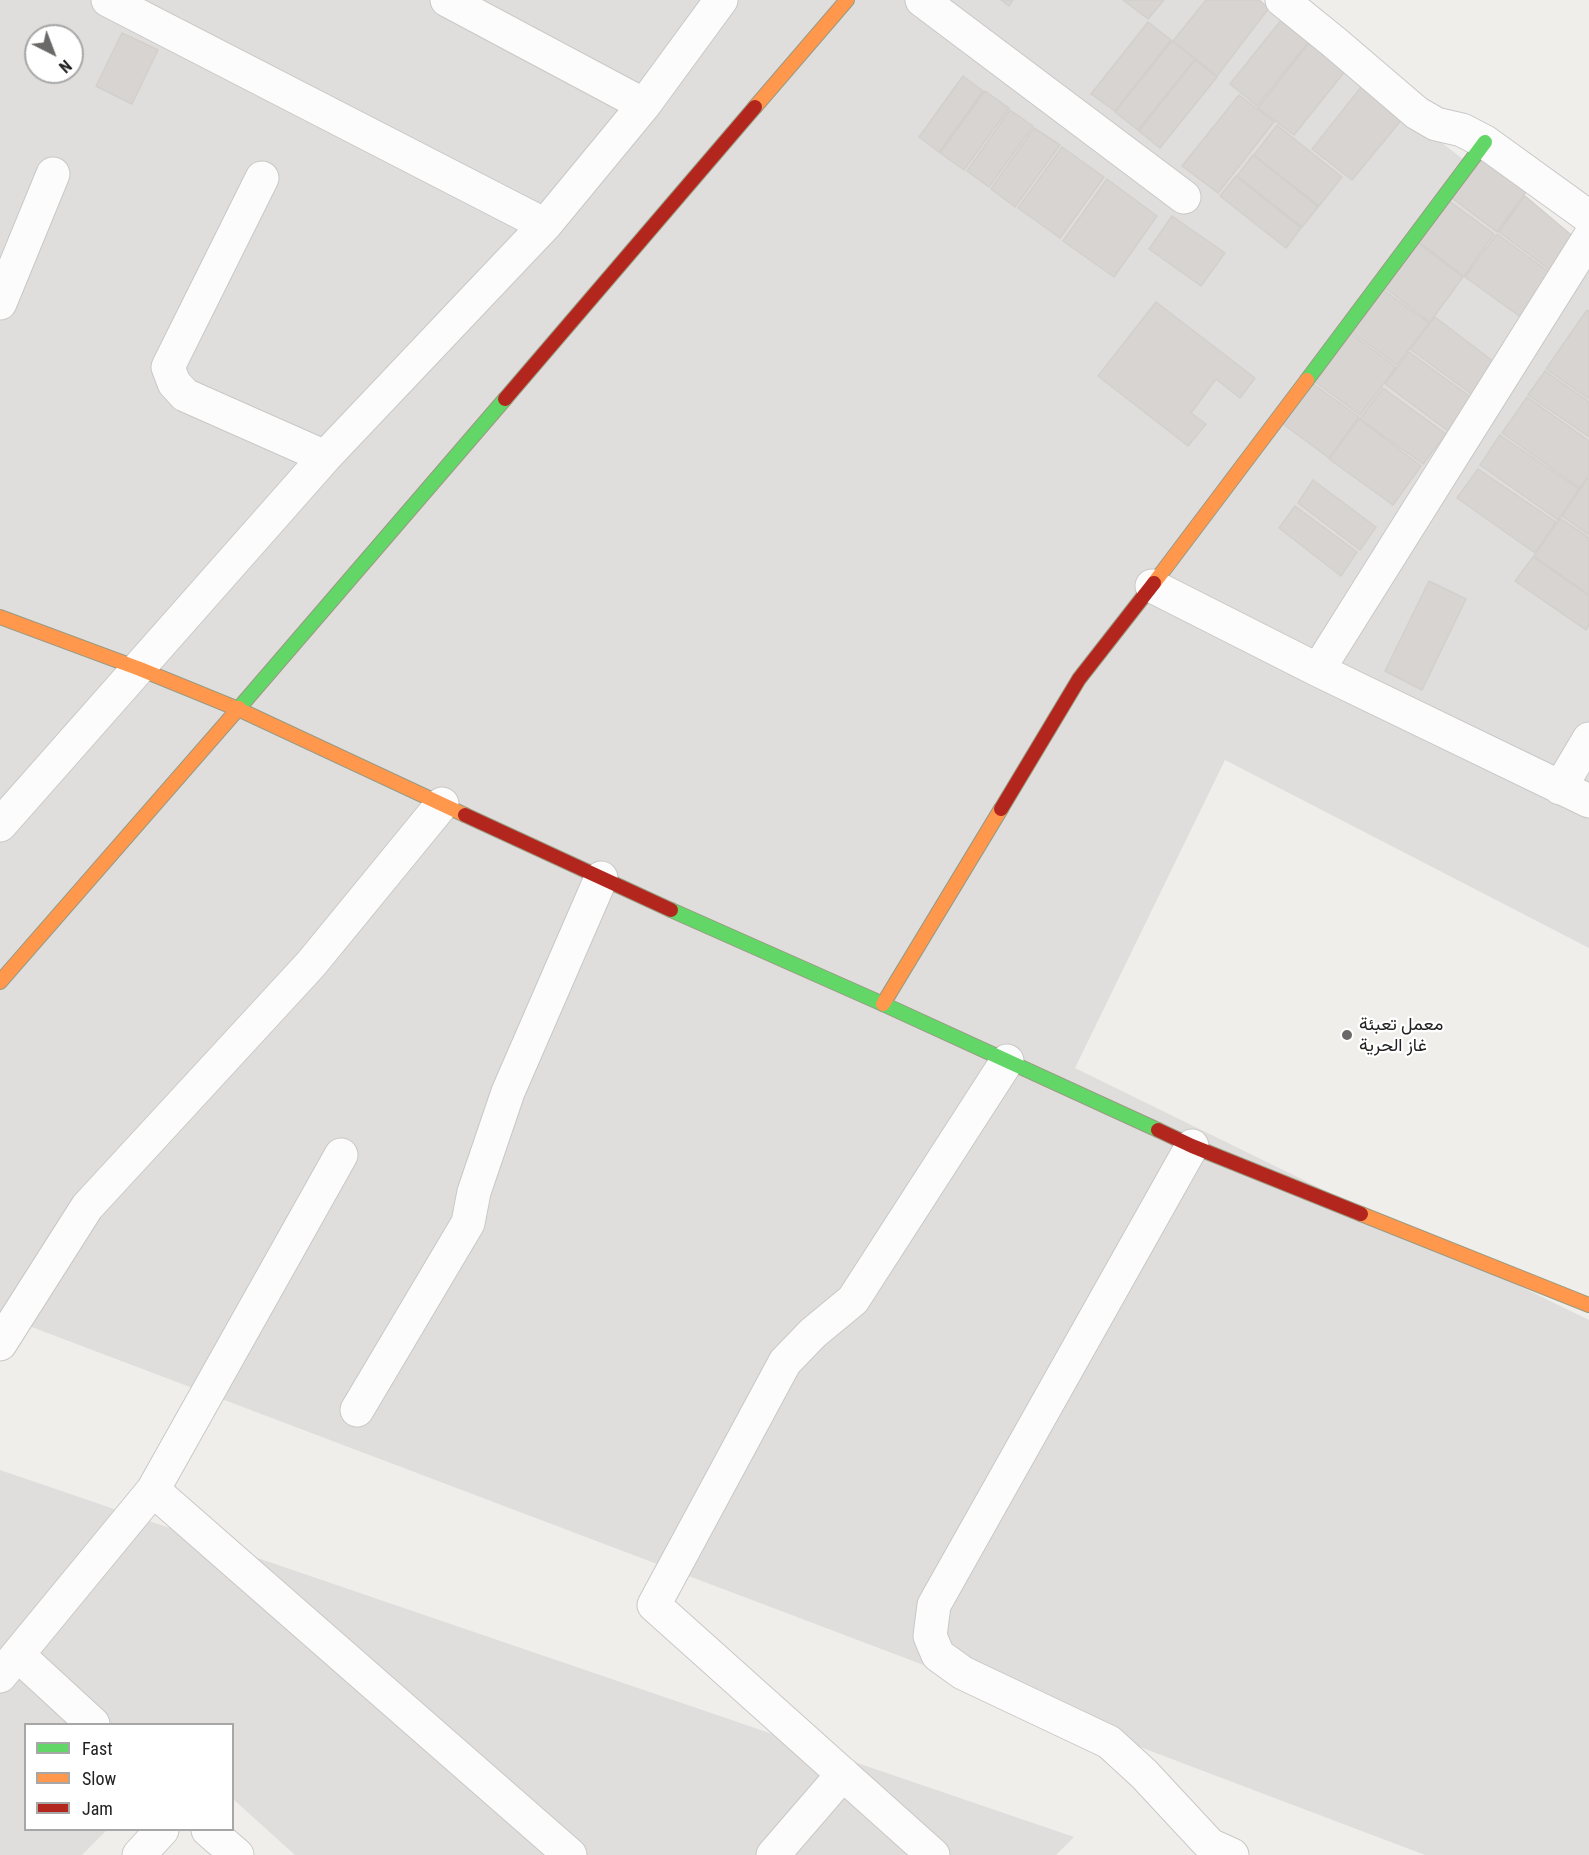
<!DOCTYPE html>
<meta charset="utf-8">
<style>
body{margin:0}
#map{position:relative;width:1589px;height:1855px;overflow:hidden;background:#f0eeeb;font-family:"Roboto Condensed",sans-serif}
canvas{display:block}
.legend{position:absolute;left:24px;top:1723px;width:210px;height:108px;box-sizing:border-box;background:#fff;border:2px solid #a7a7a7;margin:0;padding:8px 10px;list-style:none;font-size:18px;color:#222}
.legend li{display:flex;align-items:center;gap:12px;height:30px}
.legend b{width:30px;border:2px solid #a7a7a7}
.north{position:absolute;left:24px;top:24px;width:60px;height:60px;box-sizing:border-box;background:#fff;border:2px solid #a7a7a7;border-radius:50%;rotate:138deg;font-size:16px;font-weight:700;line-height:24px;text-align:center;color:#222}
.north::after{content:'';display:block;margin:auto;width:21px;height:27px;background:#6a6968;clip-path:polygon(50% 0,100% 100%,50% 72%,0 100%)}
</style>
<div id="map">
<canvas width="1589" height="1855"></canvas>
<ul class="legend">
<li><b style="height:8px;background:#63d668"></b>Fast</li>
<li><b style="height:8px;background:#ff974d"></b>Slow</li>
<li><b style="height:8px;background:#b3261e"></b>Jam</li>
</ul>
<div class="north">N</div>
</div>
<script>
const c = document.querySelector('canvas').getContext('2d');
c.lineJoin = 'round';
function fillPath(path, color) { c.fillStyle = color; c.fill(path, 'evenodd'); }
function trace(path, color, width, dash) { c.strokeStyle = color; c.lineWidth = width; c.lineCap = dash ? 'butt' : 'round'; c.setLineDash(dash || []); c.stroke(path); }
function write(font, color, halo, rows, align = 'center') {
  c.font = font + ' "Roboto Condensed",Vazirmatn,sans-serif'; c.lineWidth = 4.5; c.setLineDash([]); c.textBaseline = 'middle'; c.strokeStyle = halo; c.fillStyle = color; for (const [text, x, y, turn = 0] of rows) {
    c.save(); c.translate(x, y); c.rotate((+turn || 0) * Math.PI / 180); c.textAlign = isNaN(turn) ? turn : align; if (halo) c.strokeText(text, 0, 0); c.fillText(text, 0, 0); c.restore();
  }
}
const residential = new Path2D(`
 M0 0H1256L1589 256V948L1225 760 1075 1068 1589 1320V1855H1425L0 1315ZM36 36H72V72H36Z
 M0 1470 1074 1837 1056 1855H295L233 1799 232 1724H26V1830H107L82 1855H0Z`);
const building = new Path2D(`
 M1001 0H1013L1009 6Z
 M1123 0H1164L1148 19Z
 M1206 0H1259L1269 8 1217 76 1173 41Z
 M1282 19 1309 41 1257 106 1230 84Z
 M1148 22 1171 40 1115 111 1091 94Z
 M122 33 158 50 132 104 96 86Z
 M1172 41 1195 59 1138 130 1115 112Z
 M1310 42 1346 70 1294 135 1258 108Z
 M1195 60 1217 77 1160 148 1139 131Z
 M963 76 983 91 939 152 919 137Z
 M1362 86 1403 118 1352 180 1312 149Z
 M985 91 1009 108 964 170 940 153Z
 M1239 95 1274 122 1218 193 1182 166Z
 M1010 110 1033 126 989 187 967 171Z
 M1277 125 1342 177 1319 206 1254 155Z
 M1034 128 1060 145 1015 207 991 189Z
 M1062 147 1104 177 1060 238 1018 208Z
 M1253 155 1318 207 1302 227 1237 176Z
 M1477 155 1526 192 1497 232 1448 195Z
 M1236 176 1301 228 1286 248 1220 196Z
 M1107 179 1157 216 1114 277 1063 241Z
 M1525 196 1582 244 1558 276 1499 232Z
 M1445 198 1494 234 1464 276 1415 239Z
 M1172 216 1225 253 1201 286 1149 249Z
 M1497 234 1560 280 1529 323 1465 277Z
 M1414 240 1463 277 1430 322 1381 285Z
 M1379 287 1429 323 1397 365 1348 329Z
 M1156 302 1255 378 1240 398 1216 379 1191 413 1206 424 1188 446 1098 376Z
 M1587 310 1589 311V399L1546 369Z
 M1435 317 1498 365 1474 396 1410 349Z
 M1346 330 1396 367 1360 415 1311 379Z
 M1409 352 1472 398 1448 431 1385 384Z
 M1545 371 1589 402V437L1528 395Z
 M1309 381 1359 417 1329 458 1279 421Z
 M1383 388 1446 434 1423 464 1360 419Z
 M1527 397 1589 441V475L1580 488 1502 433Z
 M1359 419 1421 466 1393 505 1329 459Z
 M1500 435 1579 489 1558 520 1480 465Z
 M1478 469 1556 522 1535 553 1457 498Z
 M1588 478 1589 479V535L1562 516Z
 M1313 480 1376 527 1360 550 1298 503Z
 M1295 506 1357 552 1341 576 1279 528Z
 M1560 518 1589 538V595L1534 556Z
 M1533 557 1589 596V625L1586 630 1515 581Z
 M1429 581 1466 599 1422 690 1385 671Z`);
const street = new Path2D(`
 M108 0 545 225
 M447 0 644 105
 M922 0 1184 197
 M1282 0 1334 42 1417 113 1436 124 1462 130 1485 142 1589 217
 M262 178 168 367 174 383 185 395 325 457
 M0 303 53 174
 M1152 586 1318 670 1589 801
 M1318 670 1589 238
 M1560 788 1589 739
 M0 825 325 457 545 225 644 105 721 0
 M1192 1146 934 1605 930 1636 938 1655 963 1673 1109 1742 1144 1774 1210 1845 1232 1855
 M0 1344 87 1207 311 964 442 804
 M357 1410 468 1223 474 1192 508 1092 601 878
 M153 1490 570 1855
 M18 1655 93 1724
 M0 1676 153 1490 341 1155
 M208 1830 237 1855
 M139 1855 162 1830
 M773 1855 843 1774
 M933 1855 654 1605 785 1362 813 1333 853 1300 1007 1061`);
const fast = new Path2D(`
 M1307 380 1485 142
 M239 708 505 399
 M671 910 883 1004 1158 1130`);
const slow = new Path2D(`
 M755 107 847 0
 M1154 583 1307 380
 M0 617 140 669 238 709 465 815
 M0 982 239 708
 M883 1004 1001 809
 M1361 1214 1589 1305`);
const jam = new Path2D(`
 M505 399 755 107
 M1001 809 1079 679 1154 583
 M465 815 671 910
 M1158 1130 1192 1146 1361 1214`);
const markers = [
 [1347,1035,6,"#6a6968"]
];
const poiNames = [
 ["معمل تعبئة",1359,1025],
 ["غاز الحرية",1359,1046]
];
fillPath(residential, '#dfdedc');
fillPath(building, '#d7d4d2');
trace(building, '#d3d0cc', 1.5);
trace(street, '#c9c8c7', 35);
trace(fast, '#999a82', 16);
trace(slow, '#999a82', 16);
trace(jam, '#999a82', 16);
trace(street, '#fdfcfc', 33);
trace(fast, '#63d668', 14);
trace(slow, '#ff974d', 14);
trace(jam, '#b3261e', 14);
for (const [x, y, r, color] of markers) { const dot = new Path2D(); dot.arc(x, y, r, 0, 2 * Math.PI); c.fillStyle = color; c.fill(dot); trace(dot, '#fff', 2); }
write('18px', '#222', '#fff', poiNames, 'left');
</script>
